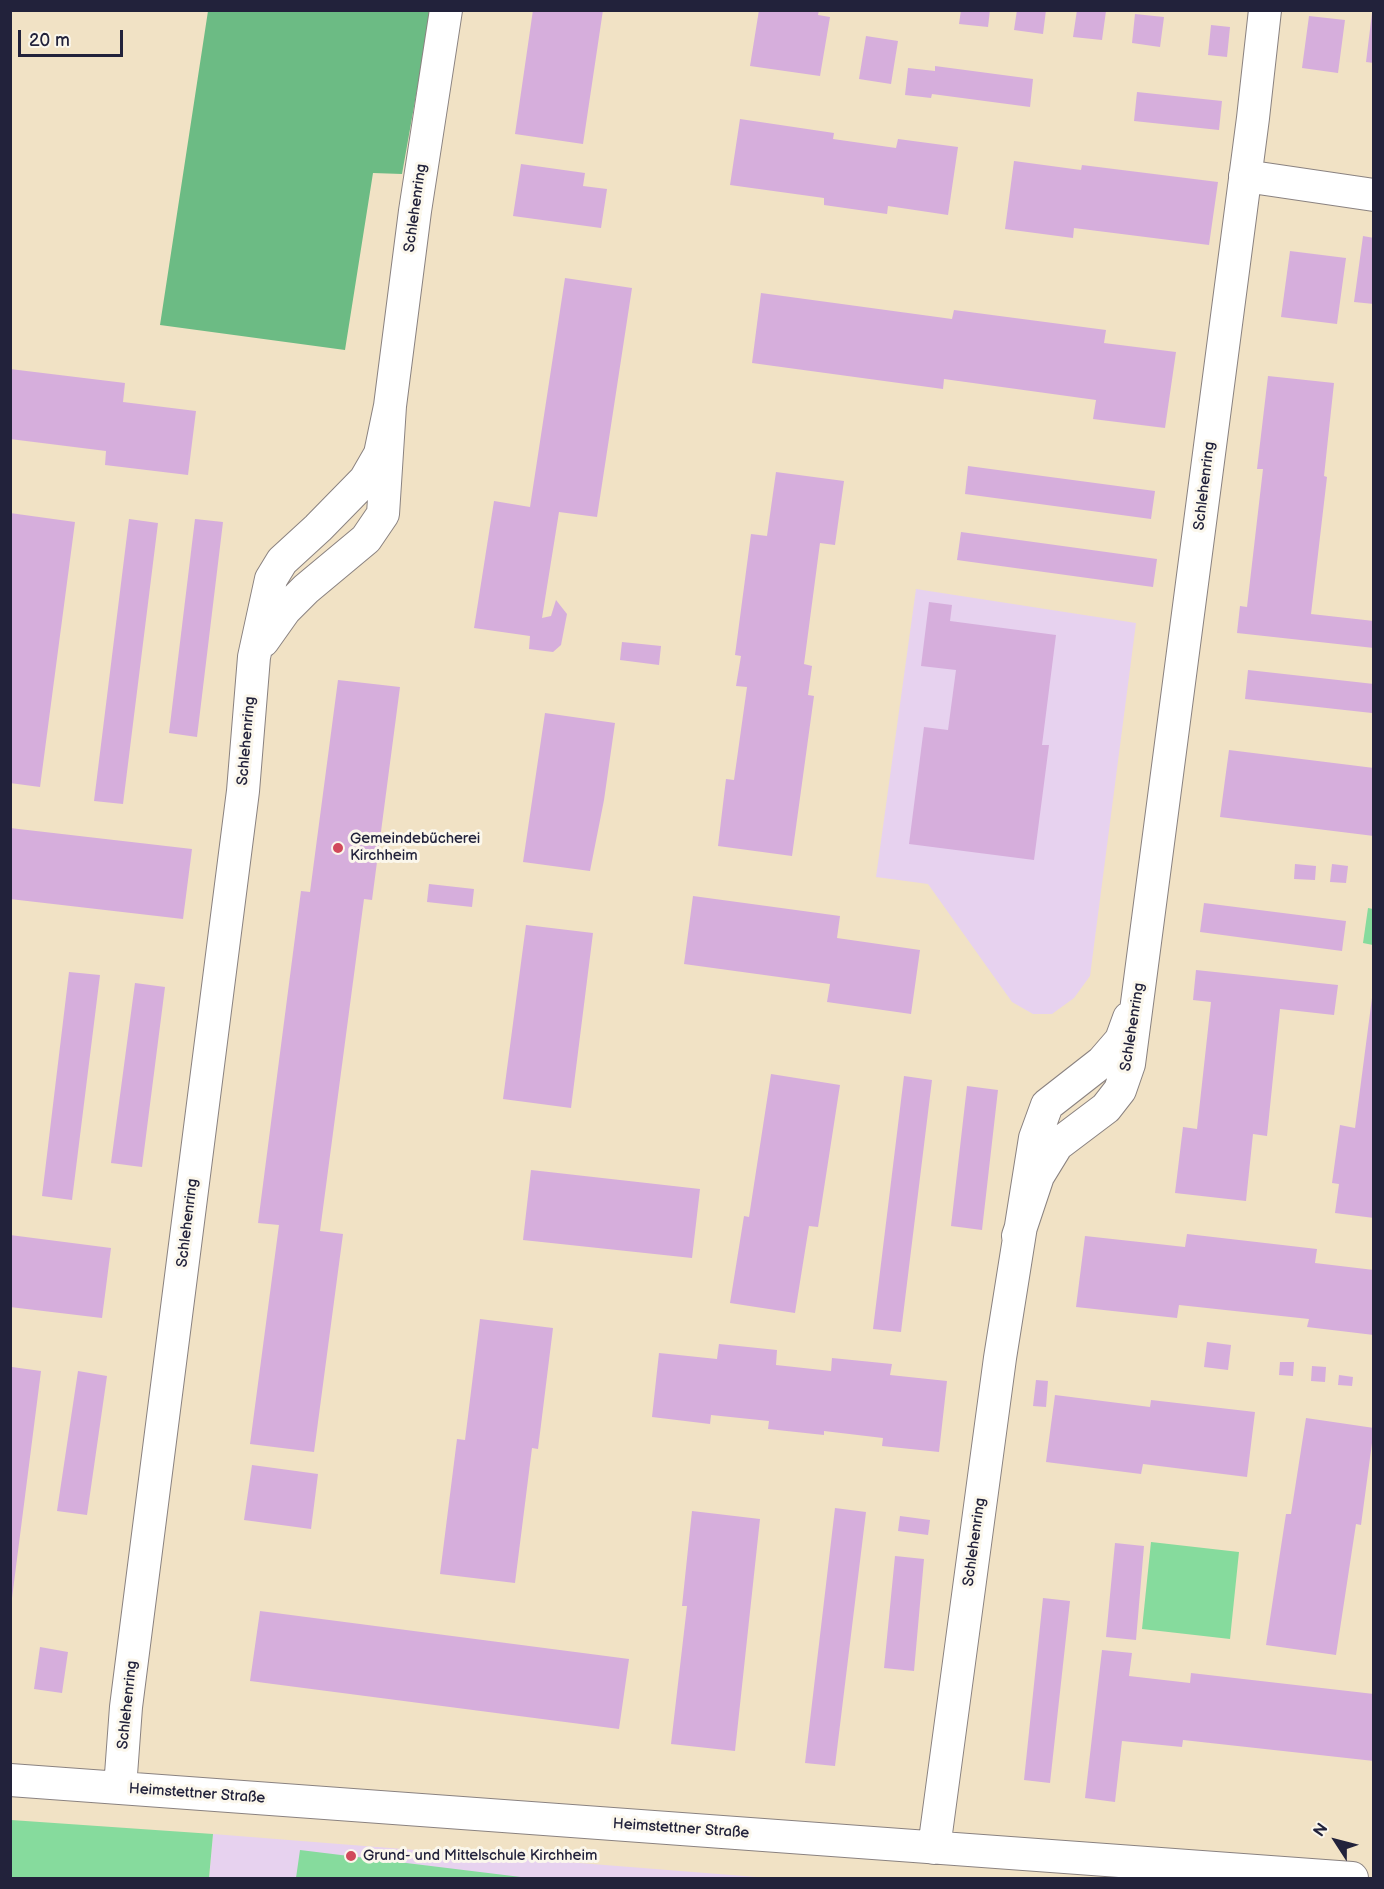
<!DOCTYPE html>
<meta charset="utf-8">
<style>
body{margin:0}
#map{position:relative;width:1384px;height:1889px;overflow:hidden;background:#f1e2c5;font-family:"Balsamiq Sans",sans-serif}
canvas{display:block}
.frame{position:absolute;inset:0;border:12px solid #22223b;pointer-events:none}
.north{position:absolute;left:1306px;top:1811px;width:60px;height:60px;-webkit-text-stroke:4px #fbf7ec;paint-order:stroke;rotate:306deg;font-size:16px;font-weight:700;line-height:24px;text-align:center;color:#22223b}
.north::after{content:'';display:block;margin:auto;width:21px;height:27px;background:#22223b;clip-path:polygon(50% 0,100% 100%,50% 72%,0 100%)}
.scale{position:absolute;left:18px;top:30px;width:105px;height:27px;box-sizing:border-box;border:3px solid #22223b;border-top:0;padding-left:8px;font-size:18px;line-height:21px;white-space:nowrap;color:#22223b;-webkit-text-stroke:4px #fbf7ec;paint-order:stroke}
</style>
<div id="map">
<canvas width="1384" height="1889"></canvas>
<div class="frame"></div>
<div class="north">N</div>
<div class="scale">20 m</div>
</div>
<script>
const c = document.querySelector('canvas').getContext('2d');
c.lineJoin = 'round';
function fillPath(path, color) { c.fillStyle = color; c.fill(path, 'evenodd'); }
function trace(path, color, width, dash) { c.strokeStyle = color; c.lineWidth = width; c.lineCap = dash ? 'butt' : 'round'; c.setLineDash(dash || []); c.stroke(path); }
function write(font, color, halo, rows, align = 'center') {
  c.font = font + ' "Balsamiq Sans",sans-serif'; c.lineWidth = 6; c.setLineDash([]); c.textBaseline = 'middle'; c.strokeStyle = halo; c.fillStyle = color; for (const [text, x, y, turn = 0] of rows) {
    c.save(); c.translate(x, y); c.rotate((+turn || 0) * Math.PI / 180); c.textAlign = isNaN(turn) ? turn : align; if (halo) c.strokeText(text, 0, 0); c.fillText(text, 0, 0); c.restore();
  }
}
const built = new Path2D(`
 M916 589 1136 623 1090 976 1074 998 1052 1014H1033L1012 1002 928 884 876 877Z
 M213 1834 769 1878H209Z`);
const green = new Path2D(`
 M1368 908 1373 909V945L1363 943Z
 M1151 1542 1239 1552 1230 1639 1142 1629Z
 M11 1820 213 1834 209 1878H11Z
 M300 1850 529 1878H296Z`);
const forest = new Path2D(`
 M208 11H431L402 174 373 173 345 350 160 325Z`);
const building = new Path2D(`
 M533 10H603L583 144 515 134Z
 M759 10H819L818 15 830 17 820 76 750 66Z
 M961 10H990L988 27 959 24Z
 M1017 10H1046L1043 34 1014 30Z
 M1077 10 1106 11 1102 40 1073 37Z
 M1372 13H1374V63L1366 62Z
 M1135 14 1164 17 1160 47 1132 43Z
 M1309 16 1345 20 1338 73 1302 68Z
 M1211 25 1230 27 1227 57 1208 55Z
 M866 36 898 41 891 84 859 79Z
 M935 66 1033 79 1030 107 932 94 931 98 905 95 908 68 935 71Z
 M1137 92 1222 101 1219 130 1134 121Z
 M740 119 834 133 833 139 896 148 898 139 958 147 948 215 888 206 887 214 824 205V198L730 185Z
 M1014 161 1081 170 1082 165 1218 182 1209 245 1074 228 1073 238 1005 229Z
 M521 164 585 173 583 186 607 189 601 228 513 216Z
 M1363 236 1374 238V304L1354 302Z
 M1290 251 1346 258 1337 324 1281 317Z
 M565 278 632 288 597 517 559 512 542 618 551 616 556 600 567 614 561 645 553 652 529 649 530 636 474 628 494 501 530 507Z
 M761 293 952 319 954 310 1106 330 1104 343 1176 352 1165 428 1093 419 1096 400 944 379 943 389 752 363Z
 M10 369 125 383 123 402 196 411 188 475 105 465 106 451 10 439Z
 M1268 376 1334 383 1324 476 1327 477 1311 614 1374 621V648L1237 633 1240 606 1247 607 1263 469H1257Z
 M968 466 1155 491 1151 519 965 494Z
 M776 472 844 481 835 545 820 543 804 664 812 666 808 695 814 696 792 856 718 846 726 779 734 780 747 687 736 686 741 656 735 655 751 534 767 536Z
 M10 513 75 522 40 787 10 783Z
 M129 519 158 523 123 804 94 801Z
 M195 519 223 522 197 737 169 733Z
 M961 532 1157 559 1153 587 957 560Z
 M929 602 952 605 950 621 1056 635 1042 745H1049L1034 860 909 844 924 727 948 730 956 670 921 666Z
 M622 642 661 646 659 665 620 660Z
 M1248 670 1374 684 1372 713 1245 699Z
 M338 680 400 687 372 900 364 899 320 1231 343 1234 314 1452 250 1444 279 1225 258 1223 301 891 310 892Z
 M545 713 615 723 604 800 590 871 523 862Z
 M1229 750 1374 768V836L1220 817Z
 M10 828 192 849 183 919 10 899Z
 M1295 864 1316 866 1315 880 1294 879Z
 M1332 864 1348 866 1346 883 1330 882Z
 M429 884 474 889 472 907 427 902Z
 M693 896 840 916 837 938 920 950 911 1014 827 1002 830 984 684 964Z
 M1204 903 1346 921 1342 951 1200 932Z
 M526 925 593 933 571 1108 503 1099Z
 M1196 970 1338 985 1334 1015 1280 1009 1267 1136 1253 1134 1246 1201 1175 1193 1183 1127 1197 1129 1211 1002 1193 1000Z
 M69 972 100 975 72 1200 42 1196Z
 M135 983 165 987 142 1167 111 1163Z
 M1372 998H1374V1218L1335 1213 1339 1184 1332 1183 1340 1125 1355 1128Z
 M771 1074 840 1085 818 1227 809 1226 795 1313 730 1303 744 1216 749 1217Z
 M904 1076 932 1080 901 1332 873 1329Z
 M967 1086 998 1090 982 1230 951 1226Z
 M531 1170 700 1189 692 1258 523 1240Z
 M1187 1234 1317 1249 1315 1263 1374 1270V1335L1307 1327 1309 1319 1179 1305 1177 1318 1076 1307 1085 1236 1185 1247Z
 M10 1235 111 1248 102 1318 10 1307Z
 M480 1319 553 1328 538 1449 532 1448 515 1583 440 1574 457 1439 465 1440Z
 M1207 1342 1231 1345 1228 1370 1204 1367Z
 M719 1344 777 1350 776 1365 831 1371 832 1358 892 1364 890 1375 947 1381 939 1452 882 1446 883 1438 824 1431V1435L768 1429 769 1421 711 1415 710 1424 652 1417 659 1353 717 1359Z
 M1280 1362H1294L1293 1376 1279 1375Z
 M1312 1366 1326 1367 1325 1382 1311 1381Z
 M12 1367 41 1371 12 1598H10Z
 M78 1371 107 1376 87 1515 57 1511Z
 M1339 1375 1353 1377 1352 1386 1338 1385Z
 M1036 1380 1048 1381 1046 1407 1033 1406Z
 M1055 1395 1150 1407 1151 1400 1255 1412 1247 1477 1143 1464 1141 1474 1046 1462Z
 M1306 1418 1374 1428 1361 1525 1356 1524 1336 1655 1266 1645 1286 1514H1291Z
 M252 1465 318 1474 311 1529 244 1520Z
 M835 1508 866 1512 835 1766 805 1763Z
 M692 1511 760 1519 735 1751 671 1744 687 1606H682Z
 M900 1516 930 1520 928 1535 898 1531Z
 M1115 1543 1144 1546 1136 1640 1106 1637Z
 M895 1556 924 1559 914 1671 884 1668Z
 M1043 1598 1070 1601 1050 1783 1024 1780Z
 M260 1611 629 1659 619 1729 250 1681Z
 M40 1647 68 1652 62 1693 34 1689Z
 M1102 1650 1132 1653 1129 1676 1190 1683 1191 1673 1374 1694V1761L1183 1740 1182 1747 1122 1741 1115 1802 1085 1798Z`);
const minor = new Path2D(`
 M1245 176 1374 195
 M263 641 285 610 306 589 366 539 383 514 390 406 415 211 446 10
 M1018 1236 1038 1176 1057 1145 1106 1108 1120 1090 1129 1064 1253 118 1265 10
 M10 1780 1352 1878
 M120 1788 126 1707 243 791 254 657 271 579 282 561 318 528 365 480 380 454 390 406
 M934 1848 1000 1358 1035 1138 1047 1105 1102 1062 1121 1040 1129 1018`);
const markers = [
 [338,848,6,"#d1495b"],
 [351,1856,6,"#d1495b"]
];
const streetNames = [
 ["Schlehenring",416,208,-82],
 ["Schlehenring",1205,486,-83],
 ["Schlehenring",247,741,-85],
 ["Schlehenring",1133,1027,-81],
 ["Schlehenring",188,1223,-83],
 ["Schlehenring",975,1542,-82],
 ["Schlehenring",128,1705,-84],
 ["Heimstettner Straße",197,1794,4],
 ["Heimstettner Straße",681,1829,4]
];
const poiNames = [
 ["Gemeindebücherei",350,839],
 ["Kirchheim",350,856],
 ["Grund- und Mittelschule Kirchheim",363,1856]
];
fillPath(built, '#e7d2ef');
fillPath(green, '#86db9d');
fillPath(forest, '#6cbb84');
fillPath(building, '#d6aedc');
trace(minor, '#8a8280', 34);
trace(minor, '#fff', 32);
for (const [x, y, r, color] of markers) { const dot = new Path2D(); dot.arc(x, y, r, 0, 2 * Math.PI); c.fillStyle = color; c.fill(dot); trace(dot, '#fbf7ec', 2); }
write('15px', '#22223b', '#fbf7ec', streetNames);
write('15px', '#22223b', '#fbf7ec', poiNames, 'left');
</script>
